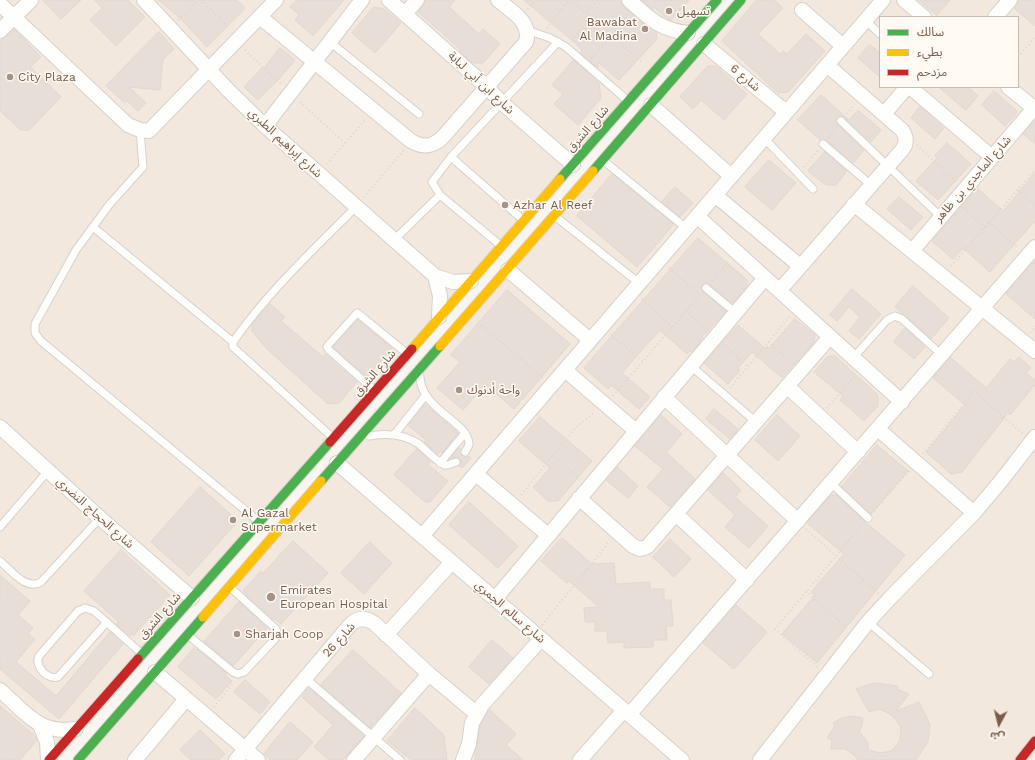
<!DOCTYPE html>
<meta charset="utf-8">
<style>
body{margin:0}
#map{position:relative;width:1035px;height:760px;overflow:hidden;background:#f9f5f0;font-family:"Work Sans","Noto Sans Arabic",sans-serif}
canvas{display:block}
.legend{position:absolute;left:879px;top:16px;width:140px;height:72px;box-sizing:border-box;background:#fffaf3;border:1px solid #cabbb1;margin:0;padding:5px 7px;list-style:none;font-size:12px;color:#7a5c4d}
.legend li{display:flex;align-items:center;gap:8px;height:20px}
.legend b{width:20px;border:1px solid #cabbb1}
.north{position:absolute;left:979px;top:704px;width:40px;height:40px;-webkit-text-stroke:3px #fffaf3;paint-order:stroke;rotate:187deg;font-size:11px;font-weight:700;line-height:16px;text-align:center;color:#7a5c4d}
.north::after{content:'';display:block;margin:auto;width:14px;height:18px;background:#7a5c4d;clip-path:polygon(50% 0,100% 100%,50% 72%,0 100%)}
</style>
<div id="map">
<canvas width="1035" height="760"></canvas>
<ul class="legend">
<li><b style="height:5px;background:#4caf50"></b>سالك</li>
<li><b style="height:5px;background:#ffc107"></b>بطيء</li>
<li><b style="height:5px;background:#c62828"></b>مزدحم</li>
</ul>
<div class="north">ش</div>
</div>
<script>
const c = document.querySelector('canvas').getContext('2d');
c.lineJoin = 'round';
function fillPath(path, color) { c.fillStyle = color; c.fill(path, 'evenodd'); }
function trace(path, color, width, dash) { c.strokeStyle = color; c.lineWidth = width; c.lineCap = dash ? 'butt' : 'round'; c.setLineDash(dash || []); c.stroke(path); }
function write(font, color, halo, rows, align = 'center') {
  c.font = font + ' "Work Sans","Noto Sans Arabic",sans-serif'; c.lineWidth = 3; c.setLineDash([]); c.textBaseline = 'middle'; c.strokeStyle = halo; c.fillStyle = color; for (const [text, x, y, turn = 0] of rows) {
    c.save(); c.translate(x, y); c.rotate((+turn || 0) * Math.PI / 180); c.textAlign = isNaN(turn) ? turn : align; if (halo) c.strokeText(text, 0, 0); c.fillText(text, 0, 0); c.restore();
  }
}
const residential = new Path2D(`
 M0 0H717L58 760H0Z
 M741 0H1035V756L1032 760H78ZM880 17H1018V87H880Z`);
const building = new Path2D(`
 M43 0H81L61 19Z
 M95 0H128L145 17 116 46 90 20 102 8Z
 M159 0H237L245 8 207 47 183 21Z
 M297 0H344L313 36 295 20 299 15 290 7Z
 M427 0H455L449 7 479 34 483 29 500 44 483 63H473L459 51 460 49 418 12Z
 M524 0H621L623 6 644 24 656 32 657 39 619 80 598 62V68L580 53 582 50 574 42Z
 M642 0H689L671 20 667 19 653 6V10Z
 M757 0H774L783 8 758 34 780 54 783 51 787 54 806 34 825 51 788 92 778 93 722 41Z
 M919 0H950L937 15Z
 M1018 0H1035V26L1014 8Z
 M374 7 384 9 401 23 375 53 352 33Z
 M14 29 41 57 30 67 61 97 29 130H21L0 111V42Z
 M159 32 174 49 163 59 160 90 129 87 146 103 138 111 127 101 125 103 106 86Z
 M870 45 880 53V77L858 58Z
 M280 48 295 60 279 79 258 100 244 87 262 68 263 69Z
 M574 60 599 83 601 98 578 125 554 104 563 94 552 85Z
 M708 66H716L747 94 724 120 701 100 693 109 680 97Z
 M939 87H968L978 96 966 110Z
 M994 91 1018 112 1005 126 982 105Z
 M821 95 849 120 858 110 881 130 871 142 844 117 840 116 837 118 836 122 838 125 864 150 853 163 826 140H820L798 120Z
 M920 107 944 128 935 139 911 118Z
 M1035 120V144L1023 134Z
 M947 143 971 164 938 200 916 181 937 158 935 156Z
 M825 152 847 171 836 185H826L808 171Z
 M769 160 796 183 772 210 745 187Z
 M1035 173V221L990 272 963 248 953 259 932 241 977 188 1003 211Z
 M612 174 674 224 637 267 577 216Z
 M675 187 693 203 680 217 662 202Z
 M899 197 923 217 911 230 887 209Z
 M698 238 747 280V287L732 303 709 284 705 283 702 285 701 288 703 292 726 311 702 337 703 338 692 352 690 351 687 354 660 330 640 352 622 373 650 397 639 409 611 385 608 389 584 368Z
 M1035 260V319L1006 294Z
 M913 286 949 318 931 339 895 307Z
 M852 289 881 314 859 339 849 331 860 317 849 307 837 321 830 315Z
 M507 290 570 344 514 409 485 384 463 410 437 388 460 362 451 355Z
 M270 304 285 317 281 321 323 357 325 354 357 382 339 403 328 404 266 348 252 331V325Z
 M795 319 815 335 814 342 782 378 752 352 738 368 740 370 728 384 704 363 738 325 766 349 767 346 769 348Z
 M358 320 392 348 367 377 333 347Z
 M905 328 925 347 914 359 894 342Z
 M835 356 878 395V406L864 421 840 400 843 396 814 372 827 357Z
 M950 357 986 388 1010 359 1014 362 1019 357 1031 368 1026 373 1035 380V385L1010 415 1008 413 962 472 951 474 926 452 965 405 933 378Z
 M425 404 458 433 442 453 440 451 438 454 424 442 426 440 408 425Z
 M714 409 738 429 730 439 706 419Z
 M661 415 682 434 666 452 695 479 670 507 647 487 663 469 635 446Z
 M777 415 800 436 778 461 755 440Z
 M540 417 592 461 558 501H548L533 487 550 468 519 441Z
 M877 445 908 471 871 514 842 487Z
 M459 448 461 449 460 452 462 456 465 457 468 456 471 458 462 468 459 466 461 462 459 458 456 457 451 458Z
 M417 449 431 462 428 465 448 481 430 502H425L394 475Z
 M617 467 638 486 628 498 606 480Z
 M723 473 741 490 735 497 768 526 749 548 725 527 735 515 708 490Z
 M200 487 238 521 189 576 151 542Z
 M832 494 834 496 836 494 865 522 905 555 817 663 782 634 815 595 811 592 844 554 807 523Z
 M469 502 518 546 498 568 449 525Z
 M562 538 592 564 614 563 616 584 650 582V589H664V600H671L673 626H666L667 640H653V647L624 648V642L608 643 607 631H595V622H585L584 608 599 607 569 581 567 583 541 561Z
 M670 539 691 559 674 577 653 557Z
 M293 541 328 573 281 624 275 619 274 620 246 595 247 594 243 591 261 571 263 573Z
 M370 542 392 563 364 594 341 573Z
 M121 550 170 595 134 635 132 634 130 636 116 624 119 622 84 591Z
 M0 575 30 601 18 615 33 628 28 634 35 639 16 662 56 696 110 632 123 644 59 719 0 669Z
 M239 602 267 628 233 666 204 642Z
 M736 605 767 632 734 669 703 643Z
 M492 640 513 658 489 684 469 667Z
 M194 648 196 650 197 649 227 673 225 675 232 681 216 699 178 667Z
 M353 650 401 693 370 728 321 685Z
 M245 680 270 702 260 714 234 692Z
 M875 683 898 686 897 689 909 694 896 711 919 702 930 724 928 742 916 760H858L854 755 845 749H831L832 740 827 738 835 726 833 723 842 718 852 716 863 718 862 725 859 732 865 738 868 743V750L881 753 891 751 896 746 900 740 901 728 895 718 888 713 879 709 869 712 856 689Z
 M309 688 364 736 343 760H329L314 747 333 725 302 697Z
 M0 706 35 736 37 740 20 760H0Z
 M415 708 444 735 447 760H411L387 741Z
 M490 710 516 734 506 745 523 760H475V751L480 726Z
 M290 722 313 742 297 760H270L264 754Z
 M200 730 225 754 219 760H191L180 750Z`);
const path = new Path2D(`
 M192 0 195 3
 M202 0 230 29
 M571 0 641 61
 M528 9 535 0
 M586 13 598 0
 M178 20 198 0
 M547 28 569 0
 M572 40 591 18
 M245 50 282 85
 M1018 57 1035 37
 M592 58 628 15
 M300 102 345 143
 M847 114 854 105
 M828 138 835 129
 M917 145 956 182
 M327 164 366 119
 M804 167 818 150
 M1018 190 1035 205
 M364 197 404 150
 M964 208 985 228
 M989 222 1018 248
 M951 266 1035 170
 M669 268 699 294
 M712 281 729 261
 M642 299 672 327
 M686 311 706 329
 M481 325 543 378
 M1030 333 1035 326
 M611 335 642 361
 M768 342 792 363
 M725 346 747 366
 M730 388 790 316
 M613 396 700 295
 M827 408 856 375
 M923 454 974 391 1023 434
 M553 455 580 480
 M521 495 575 428 595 412
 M874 511 909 471
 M806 529 879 594
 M806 591 847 628
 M542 625 610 541
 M817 667 775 629 862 525
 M214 707 234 682`);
const lane = new Path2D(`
 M865 20 880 34
 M527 30 550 38 566 47 627 100
 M330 42 419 114
 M841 121 941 217
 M140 130 143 167 109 205 76 250 35 324V333L41 341 257 520
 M764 138 813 189
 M823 144 871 185
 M451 157 522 219
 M604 161 686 228
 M440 195 500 245
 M556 217 639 283
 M93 227 233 342
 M394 240 440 195 432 182 451 157 558 42
 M706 288 736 313
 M853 358 887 320 895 316 902 319 942 355
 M691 366 756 422
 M420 376C420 410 470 422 469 445L465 452
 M374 390 329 350 327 347 329 344 357 313 360 315 405 352
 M394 435 425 396
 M369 436C386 433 404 434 419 444 427 451 434 459 444 465H448L456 462
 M332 437 233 347V342C268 292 313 250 356 207
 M440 463 465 433
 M831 483 868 518
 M0 527 48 471
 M0 561C11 570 26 591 41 582L100 518
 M107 622 58 677C48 680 34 667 39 656L78 611 85 608 94 611 141 653
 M868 622 929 674
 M189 636 233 672 238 674 244 672 275 639 277 634 276 629 231 588
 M305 678 400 760`);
const street = new Path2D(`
 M144 0 228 90 265 126 435 276 453 282 471 281
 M389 0 487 87 502 103 573 165
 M629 0C649 18 660 30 688 33
 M904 0 924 17
 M0 4 128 125 140 130 149 131 276 0
 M802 10 843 46
 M405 14 417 0
 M260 17 411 141C423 148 432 147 442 138L526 42C532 22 512 12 498 0
 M995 17 1010 0
 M0 31 31 0
 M704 44 786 112
 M910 87 992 157
 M1008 87 1034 108
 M651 105 731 176
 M884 114 907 87
 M265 126 362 0
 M715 195 800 266
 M854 204 1035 351
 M697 216 902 402
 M912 251 1035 107
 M508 270 590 340
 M435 276 440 296 439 317
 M779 291 902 150C907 144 907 137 902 130L827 65
 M565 370 636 431
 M787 386 858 452
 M664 397 798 521
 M0 427 100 518 192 598
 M878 429 974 513
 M337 463 682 760
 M476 474 548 535
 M579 498 633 546 640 549 647 547 830 337
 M676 514 747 580
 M422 536 883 0
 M495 599 765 278
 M386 635 452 562
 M155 672 258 760
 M0 690C25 712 39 735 76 729
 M629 715 1035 247
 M40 725 47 742 48 760
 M135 760 186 699
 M236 760 350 625C357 618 365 617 374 623L429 674 477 714
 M354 760 429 674
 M463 760 469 744 472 723 482 705 541 639
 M580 760 624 710
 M760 760 868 622 891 597 974 513 1001 481 1035 437`);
const fast = new Path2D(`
 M593 171 741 0
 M560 179 717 0
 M321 481 440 346
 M138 659 330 442
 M78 760 203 617`);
const slow = new Path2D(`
 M440 346 593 171
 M412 349 560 179
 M203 617 321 481`);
const jam = new Path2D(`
 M330 442 412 349
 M49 760 138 659
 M1020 760 1035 741`);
const markers = [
 [669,11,4,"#a69286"],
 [645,29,4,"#a69286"],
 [10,77,4,"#a69286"],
 [505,205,4,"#a69286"],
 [459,390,4,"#a69286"],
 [233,520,4,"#a69286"],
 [271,597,5,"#a69286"],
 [237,634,4,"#a69286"]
];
const poiNames = [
 ["تسهيل",677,11],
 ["Bawabat",637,22,"right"],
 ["Al Madina",637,36,"right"],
 ["City Plaza",18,77],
 ["Azhar Al Reef",513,205],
 ["واحة أدنوك",467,390],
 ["Al Gazal",241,513],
 ["Supermarket",241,527],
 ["Emirates",280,590],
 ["European Hospital",280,604],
 ["Sharjah Coop",245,634]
];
const streetNames = [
 ["شارع 6",745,78,40],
 ["شارع ابن أبي لبابة",481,83,43],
 ["شارع الشرق",588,129,-49],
 ["شارع إبراهيم الطبري",285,143,43],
 ["شارع الماجدي بن ظاهر",973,179,-49],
 ["شارع الشرق",375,373,-49],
 ["شارع الحجاج النضري",95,513,42],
 ["شارع سالم الجمري",510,612,41],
 ["شارع الشرق",160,616,-49],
 ["شارع 26",339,640,-48]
];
fillPath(residential, '#f2e8de');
fillPath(building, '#e6ded7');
trace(building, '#e2d8d2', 1);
trace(lane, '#d7d1cb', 9);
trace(street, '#d7d1cb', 16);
trace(fast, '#d9d2cb', 11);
trace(slow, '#d9d2cb', 11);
trace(jam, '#d9d2cb', 11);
trace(path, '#dcd5d0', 2, [1, 3]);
trace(lane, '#fefefd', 7);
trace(street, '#fefefd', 14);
trace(fast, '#4caf50', 9);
trace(slow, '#ffc107', 9);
trace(jam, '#c62828', 9);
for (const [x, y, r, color] of markers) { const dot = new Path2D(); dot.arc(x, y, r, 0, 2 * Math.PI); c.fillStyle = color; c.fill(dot); trace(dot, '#fffaf3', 1.5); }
write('12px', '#7a5c4d', '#fffaf3', poiNames, 'left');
write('12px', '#7a5c4d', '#fffaf3', streetNames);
</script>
